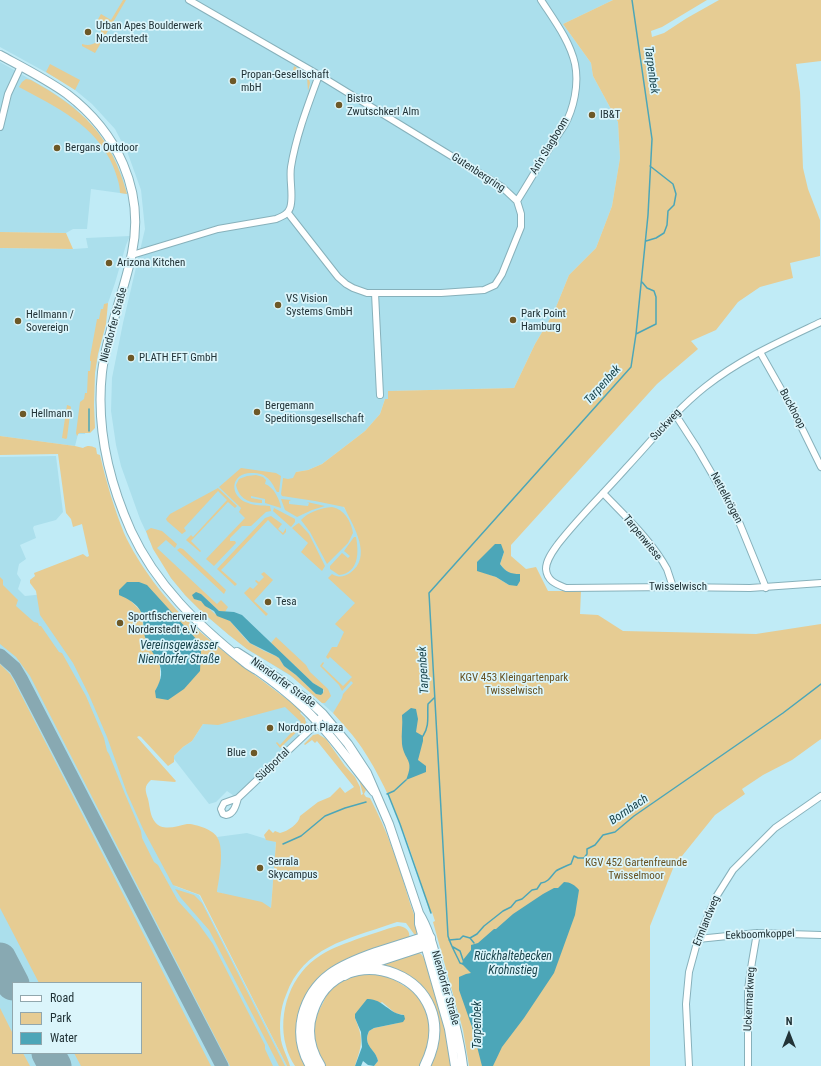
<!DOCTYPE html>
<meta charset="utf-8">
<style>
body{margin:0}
#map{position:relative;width:821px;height:1066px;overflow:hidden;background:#c0ebf6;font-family:"Roboto Condensed",sans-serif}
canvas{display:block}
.legend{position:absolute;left:12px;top:982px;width:130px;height:72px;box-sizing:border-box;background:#dbf5fb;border:1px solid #91a7ad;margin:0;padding:5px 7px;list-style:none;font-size:12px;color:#223337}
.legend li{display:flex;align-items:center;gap:8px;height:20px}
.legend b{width:20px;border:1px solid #91a7ad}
.north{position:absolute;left:769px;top:1014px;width:40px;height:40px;-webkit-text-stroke:3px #dbf5fb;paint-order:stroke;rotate:0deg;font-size:11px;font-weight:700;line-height:16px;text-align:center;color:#223337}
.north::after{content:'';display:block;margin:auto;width:14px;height:18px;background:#223337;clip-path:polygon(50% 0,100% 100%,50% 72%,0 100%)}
</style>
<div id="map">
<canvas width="821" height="1066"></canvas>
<ul class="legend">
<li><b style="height:5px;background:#fff"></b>Road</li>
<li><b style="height:11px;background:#e6cc93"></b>Park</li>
<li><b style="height:11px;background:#4ca6b8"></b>Water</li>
</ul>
<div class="north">N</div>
</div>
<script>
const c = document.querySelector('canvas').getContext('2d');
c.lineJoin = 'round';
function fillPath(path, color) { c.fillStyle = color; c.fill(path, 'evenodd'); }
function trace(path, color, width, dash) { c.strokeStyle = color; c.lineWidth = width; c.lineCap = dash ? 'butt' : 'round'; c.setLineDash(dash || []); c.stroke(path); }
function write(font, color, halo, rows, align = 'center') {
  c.font = font + ' "Roboto Condensed",sans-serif'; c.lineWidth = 3.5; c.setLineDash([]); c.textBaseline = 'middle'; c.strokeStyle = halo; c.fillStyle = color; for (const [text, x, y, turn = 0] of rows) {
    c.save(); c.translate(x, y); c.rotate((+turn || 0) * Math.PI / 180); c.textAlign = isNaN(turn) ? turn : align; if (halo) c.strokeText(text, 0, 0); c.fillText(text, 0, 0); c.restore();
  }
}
const built = new Path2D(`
 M0 0H613L563 24 591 63 593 76 618 122 620 158 612 206 596 248 569 275 554 312 535 344 514 388 388 391V399H385L380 414 365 431 322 464 308 470 296 472 339 501 362 532 359 680 352 692 333 713 294 678 247 649 229 635 202 612 185 595 171 578 148 538 147 534 140 519 121 466 116 445 111 411 112 378 123 323 145 229 141 190 128 154 115 129 92 104 69 85 0 47Z
 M0 62 49 90 74 107 98 132 111 151 123 178 127 194 91 189 87 229H73L66 233 0 232Z
 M130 236 126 245 115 283 108 303 106 304 85 434H78L75 446 0 436V248L73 249 88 248 86 238Z
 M56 456 63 512 56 520 34 526 33 528 36 538 20 545 26 559 19 564 17 574 21 580 18 589 25 596 45 594 175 886 199 895 287 1066H0V457ZM13 983H141V1053H13Z
 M286 704 308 723 305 730 237 795 234 796 227 791 216 802 209 804 174 759V756L183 747 192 741 203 724Z
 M247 833 276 842 271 908 217 892 220 848 217 837Z`);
const green = new Path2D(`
 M123 0H126L95 53 82 46V44C98 49 107 33 97 21L101 14 111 20Z
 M613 0H707L662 27 651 31 652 37 664 33 687 18 719 0H821V61L796 64 800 92 803 168 808 189 820 220V256L790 263 793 278 760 287 738 302 716 330 691 341 698 349 657 384 511 545V556L526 569 536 567 548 591H581L580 614 598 615 623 631 756 634 821 624V739L792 760 763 775 742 789 745 794 715 815 674 866 650 926V1066H469L463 1030 433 922 435 921 432 912 430 913C413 856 395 798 362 748 354 736 343 724 333 713L342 698 343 694 353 683 351 681 342 691 339 685 320 666 323 662 324 663 322 666 343 686 352 677 330 657 328 659 326 657 332 647H337L344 632 335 624 355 603 328 578 332 574C339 578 344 577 350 573 373 557 354 527 344 507L315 501 282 496 281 494 283 478 288 479 293 478 296 472 308 470 322 464 365 431 380 414 385 399H388V391L514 388 535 344 554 312 569 275 596 248 612 206 620 158 618 122 593 76 591 63 563 24ZM504 552 500 564 505 570 511 574 509 585 496 577 477 570Z
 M50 64 80 80 75 90 46 72Z
 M294 66 308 75 310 83 308 91 307 77 295 73 293 70Z
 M26 79 31 80C83 109 111 135 127 194L120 193C120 184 116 174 113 166 96 125 56 107 19 87L22 82Z
 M0 232 66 233 73 249 0 248Z
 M108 303 106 324 98 354 95 373 94 405 95 428 90 433H79L77 436 76 433 80 402 84 399 85 393H87L88 371H90L91 361H90V357L97 319H99L101 309H103L104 304Z
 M67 405 70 406 71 407 67 438 66 439 62 438Z
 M0 436 75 446 83 448C88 445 91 446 96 448L97 454 100 455C106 481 114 508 124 533 138 564 166 601 190 623 221 651 255 675 288 700L302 711 300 713 305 718 306 723 280 748 276 743 277 742 280 745 301 722 285 707 218 725 203 724 192 741 183 747 174 756V762L168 766 141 737 139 736 137 737 176 781 175 782 151 780C144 786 145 790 148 799 150 807 150 816 155 822 163 832 177 826 187 824 194 823 214 830 217 837 225 849 219 878 217 892L262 902 271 908 276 842 266 840 264 835 269 829 273 833 275 831 280 833C288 831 299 824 300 816L318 802 330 797 340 787 345 793 354 787 317 741 315 743 312 740 305 745 304 744 313 735 318 734 326 739 345 766 355 777 360 787 361 795 363 794 359 780H360L366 790 364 794 366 797 370 798C387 830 399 865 409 900 412 910 418 922 417 933L415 935 414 934 406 923 397 922 391 924C348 939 303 947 286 995 280 1009 279 1025 281 1040 283 1050 288 1058 290 1066H287L200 895 173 885 143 829 127 793 107 737 89 695 73 663 40 615 36 591 30 583V580L35 576 34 573 83 554 87 557 89 556 82 524 73 527 71 519 66 513 58 454 0 455ZM130 600 201 649 155 691 160 682V666L155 654 148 645 143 628 142 612Z
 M241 468 276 473 281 476 279 492H277C274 487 271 480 266 477 263 474 258 473 254 473 230 471 228 496 248 503 255 506 262 505 270 506L271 511 266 512 251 526H242L230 538V541H235L236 543 214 566 206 559 245 518 239 512 241 508 219 487Z
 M256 475 263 477 266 480 265 484C274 487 280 500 281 508L265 503V499L251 496V498L262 500V503C249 503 239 499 236 485L239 479 247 476Z
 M218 488 237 506 235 508 228 502 191 541 201 551 200 552 186 540 191 535 193 537 227 500 218 491 184 528 186 531 182 534 167 521 166 519 170 514Z
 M281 499 291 500 289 501V504L308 506 309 503 307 502 325 506 312 510 297 517 285 510Z
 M332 507C344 509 351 521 353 533L348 543 327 564 310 532 301 520C308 512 321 508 332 507Z
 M274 508 295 519V522L291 527 273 511Z
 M271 516 282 524 278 529 283 533 286 528V532L283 535 268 520 226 565 221 570 237 584 235 586 217 569 265 518Z
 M299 523 309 534 325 566 322 571 301 552 308 543 292 528 297 524Z
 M151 528 162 531 177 544 175 548 166 540 157 548 217 604 221 600 228 607 225 612 219 611 201 594 196 600 201 601 215 614 230 621 248 642 264 651 276 656 279 658 284 666 296 675 316 694 323 693 324 690 313 683 271 643 276 637 306 665 310 672 328 689 331 696 325 703H322L290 675 247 649 229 635 202 612 185 595 171 578 153 549 146 531Z
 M354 537H356C359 552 359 573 339 575L330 569V566L342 553 348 558 350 556 344 551Z
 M180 548 183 549 226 590 224 594 177 550Z
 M264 572 273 580 254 601 268 614 266 616 244 593 250 587 253 589 258 584 255 581 256 580 259 582 264 577 261 574Z
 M0 577 3 580V585L18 600 16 606 34 622 38 623 39 626H41L59 652 62 653 86 696 104 738 107 751 109 754 125 794 141 831 142 838 154 862 158 865 178 901 198 923 213 944 265 1045V1049L273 1066H230L30 676 16 657 0 644Z
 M0 664 10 674 14 681 211 1066H81L74 1053H141V983H39L0 908Z
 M175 889 194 895 202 903 285 1066H279L209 930 181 898Z
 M398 926C405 926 411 931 409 938L341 963 325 973 306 1066H295C291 1060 288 1054 286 1046 277 1013 291 973 321 955 333 947 347 943 360 938 373 934 385 929 398 926Z
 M417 952 421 954 425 959 444 1021 452 1066H428L432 1057 430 1002 372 966Z
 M363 973 399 978 423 1000 431 1031 422 1066H374L378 1061C376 1049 362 1047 369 1031L374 1028 398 1023 404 1015 395 1013 382 1002 355 1018C364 1040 362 1044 355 1066H325C311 1045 310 1025 323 1003 326 996 329 990 335 986 344 980 353 976 363 973Z
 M0 1008 13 1034V1053H23L30 1066H0Z`);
const water = new Path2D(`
 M495 544H501L504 552 500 564C506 572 510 574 520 574V581L517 586 509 585 496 577 477 571V562Z
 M127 582H139L147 585 198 641 201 649 200 671 184 689 168 700 156 698 155 691C171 665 152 659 145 637 143 631 144 627 143 621 143 607 131 600 119 595V590Z
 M196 592 201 594 219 611 234 612 242 615 313 683 323 689V693L321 695 316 694 296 675 284 666 279 658 276 656 250 643 230 621 217 616 214 611 205 606 201 601 194 599 192 595Z
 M411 708 416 709 418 719 416 732 423 736V741L418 760 426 766V772L406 780C415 759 404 761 402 744 401 734 403 724 402 715Z
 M564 882C570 882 575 885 579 890L575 915 554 973 524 1018 502 1047 493 1066H482L472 1027 459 990V977L466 974 471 973 462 964 463 960 471 950V945L478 943 494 929H496L513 914 543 894 554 888H558Z
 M367 999C382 998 389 1014 404 1015L405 1019 403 1022 374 1028 369 1031C362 1046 376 1049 378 1061L374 1066 368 1065 363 1061 361 1066H355L362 1047 361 1032 355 1018V1014Z`);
const stream = new Path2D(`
 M646 241 656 238 664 233 667 225 668 211 674 205 676 194 673 184 650 166
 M636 334 656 324V297L654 291 647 288 642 282
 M89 431V409
 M423 736C430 725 427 716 428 704L434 698
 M387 794 394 791 406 780
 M388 794 400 824 431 913
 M283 844 301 836 325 816 345 808 366 802
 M449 940 460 939 463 936 470 938
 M474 943 470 938 477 934 484 926 503 911 511 907 516 901 522 899 532 890 537 889 541 883C549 882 551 876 556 871 557 870 568 865 571 864L574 856 578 858H584L587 854V849L595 845 603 835 615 832 634 816 783 713 821 684
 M453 947 460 951 463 960
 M463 964 460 963C456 954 451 946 448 936L429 593 631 367 636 334 648 215 652 139 632 0`);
const taxiway = new Path2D(`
 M0 655 15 668 21 678 222 1066`);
const runway = new Path2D(`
 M0 959 13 984
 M48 1053 55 1066`);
const minor = new Path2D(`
 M189 0 319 75 502 187 517 201 521 214V227L502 274 495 285 484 290 441 293H367L353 288 346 284 338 277 288 213
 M0 127 8 94 21 66
 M517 201C528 184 538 166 549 149 553 141 559 134 564 126 574 109 579 84 575 64 570 41 554 20 541 0
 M132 255 218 229 276 219C283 216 288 214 290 208 294 197 289 180 291 167 296 136 308 105 319 75
 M375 293 380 395
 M821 322C781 341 740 359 705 387 676 410 652 440 627 467 604 493 579 517 558 544 553 551 546 560 546 569 547 581 556 584 566 588L673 587 750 588 821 583
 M760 352 794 412 821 467
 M675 414 697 448 737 517 766 588
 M603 493C625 516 652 541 667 569 669 575 671 581 673 587
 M238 798C236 805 234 814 226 815L223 814 221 809 224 803 238 798 312 728 320 718
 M698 939 757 933 821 935
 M689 1066 686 1004 689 972 698 939 716 897 733 870 775 828 821 796
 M748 1066V989L752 962 757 933`);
const major = new Path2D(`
 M0 55C22 67 46 79 67 94 117 132 145 190 132 253 124 293 107 331 102 372 96 427 109 482 131 531 156 585 198 625 243 661 247 665 253 668 258 671 274 682 290 695 304 708 331 734 351 763 374 792
 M237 652 276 677 310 702 323 714 348 744 367 773 389 824 419 913C430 931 434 951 440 971 450 1002 459 1033 463 1066
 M419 914V924L449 1029 455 1066`);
const highway = new Path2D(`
 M311 1066C302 1051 299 1033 303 1016 313 977 342 965 376 953 392 948 407 943 423 938H430L429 942 426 945 359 967 344 975
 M320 1066C310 1050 306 1031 312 1013 338 929 470 976 425 1066`);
const markers = [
 [88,32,4,"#6d5827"],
 [233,81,4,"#6d5827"],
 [339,105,4,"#6d5827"],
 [592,115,4,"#6d5827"],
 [57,148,4,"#6d5827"],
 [109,263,4,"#6d5827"],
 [278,305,4,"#6d5827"],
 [513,320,4,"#6d5827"],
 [18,321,4,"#6d5827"],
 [131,358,4,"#6d5827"],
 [257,412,4,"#6d5827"],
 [23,414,4,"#6d5827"],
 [268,602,4,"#6d5827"],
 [120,623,4,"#6d5827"],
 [270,728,4,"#6d5827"],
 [254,753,4,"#6d5827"],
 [260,868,4,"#6d5827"]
];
const poiNames = [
 ["Urban Apes Boulderwerk",96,26],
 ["Norderstedt",96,39],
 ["Propan-Gesellschaft",241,75],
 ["mbH",241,88],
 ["Bistro",347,99],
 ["Zwutschkerl Alm",347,112],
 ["IB&T",600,115],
 ["Bergans Outdoor",65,148],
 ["Arizona Kitchen",117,263],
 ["VS Vision",286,299],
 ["Systems GmbH",286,312],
 ["Park Point",521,314],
 ["Hamburg",521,327],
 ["Hellmann /",26,315],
 ["Sovereign",26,328],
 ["PLATH EFT GmbH",139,358],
 ["Bergemann",265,406],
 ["Speditionsgesellschaft",265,419],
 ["Hellmann",31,414],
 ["Tesa",276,602],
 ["Sportfischerverein",128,617],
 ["Norderstedt e.V.",128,630],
 ["Nordport Plaza",278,728],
 ["Blue",246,753,"right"],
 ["Serrala",268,862],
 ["Skycampus",268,875]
];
const streetNames = [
 ["An'n Slagboom",550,146,-59],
 ["Gutenbergring",478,173,33],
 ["Niendorfer Straße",114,325,-75],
 ["Buckhoop",792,409,62],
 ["Suckweg",666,425,-47],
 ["Nettelkrögen",726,498,62],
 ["Tarpenwiese",642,538,51],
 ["Twisselwisch",678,587],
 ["Niendorfer Straße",283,683,36],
 ["Südportal",273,765,-44],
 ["Ermlandweg",707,921,-68],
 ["Eekboomkoppel",760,935,-2],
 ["Niendorfer Straße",445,988,74],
 ["Uckermarkweg",750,999,-87]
];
const parkNames = [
 ["KGV 453 Kleingartenpark",514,678],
 ["Twisselwisch",514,691],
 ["KGV 452 Gartenfreunde",636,863],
 ["Twisselmoor",636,876]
];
const waterNames = [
 ["Tarpenbek",651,70,82],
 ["Tarpenbek",603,385,-48],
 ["Vereinsgewässer",179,646],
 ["Niendorfer Straße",179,660],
 ["Tarpenbek",424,670,-93],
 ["Bornbach",629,810,-34],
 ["Rückhaltebecken",513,957],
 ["Krohnstieg",513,971],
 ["Tarpenbek",478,1025,-90]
];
fillPath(built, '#abdfec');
fillPath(green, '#e6cc93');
fillPath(water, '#4ca6b8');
trace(stream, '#4ca6b8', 1.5);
trace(taxiway, '#88a9b2', 13);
trace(runway, '#88a9b2', 33);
trace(minor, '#87b1bb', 8);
trace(major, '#87b1bb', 10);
trace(highway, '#87b1bb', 12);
trace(minor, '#fff', 6);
trace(major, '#fff', 8);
trace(highway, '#fff', 10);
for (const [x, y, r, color] of markers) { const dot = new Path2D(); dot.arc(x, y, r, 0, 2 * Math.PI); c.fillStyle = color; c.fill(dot); trace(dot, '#dbf5fb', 1.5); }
write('11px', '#223337', '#dbf5fb', poiNames, 'left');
write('11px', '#223337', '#dbf5fb', streetNames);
write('11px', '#665121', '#dbf5fb', parkNames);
write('italic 12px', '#1b454d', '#dbf5fb', waterNames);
</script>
